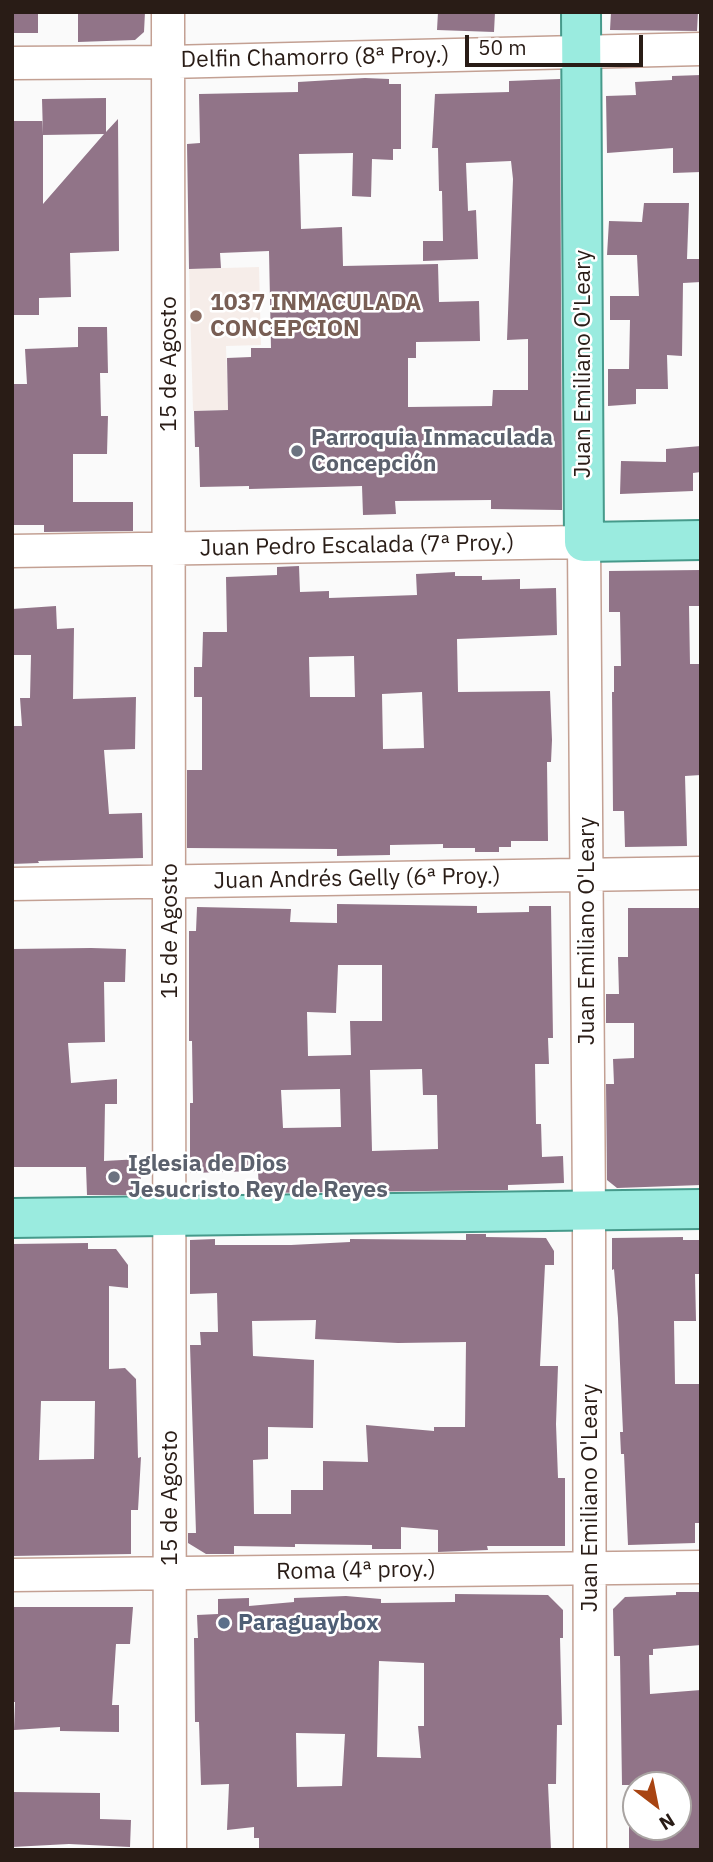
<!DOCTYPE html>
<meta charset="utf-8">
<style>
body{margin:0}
#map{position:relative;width:713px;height:1862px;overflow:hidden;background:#fafafa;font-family:"IBM Plex Sans",sans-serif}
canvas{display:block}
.frame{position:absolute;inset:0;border:14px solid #291c16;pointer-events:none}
.north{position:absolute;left:622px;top:1771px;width:70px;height:70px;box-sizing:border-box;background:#fff;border:2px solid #a9a4a2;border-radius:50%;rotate:148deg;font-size:19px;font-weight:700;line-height:28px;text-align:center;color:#291c16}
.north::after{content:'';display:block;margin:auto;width:24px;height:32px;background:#a84412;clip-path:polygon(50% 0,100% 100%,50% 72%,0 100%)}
.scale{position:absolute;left:465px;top:35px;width:178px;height:32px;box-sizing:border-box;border:4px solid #291c16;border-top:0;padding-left:9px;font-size:21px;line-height:24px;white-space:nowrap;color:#291c16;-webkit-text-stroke:5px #fff;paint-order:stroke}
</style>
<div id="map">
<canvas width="713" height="1862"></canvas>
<div class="frame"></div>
<div class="north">N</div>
<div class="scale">50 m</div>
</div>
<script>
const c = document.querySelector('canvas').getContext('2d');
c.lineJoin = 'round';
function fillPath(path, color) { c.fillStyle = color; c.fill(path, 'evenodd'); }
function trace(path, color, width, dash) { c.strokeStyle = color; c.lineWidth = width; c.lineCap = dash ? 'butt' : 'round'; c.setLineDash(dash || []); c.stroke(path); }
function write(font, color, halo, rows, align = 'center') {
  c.font = font + ' "IBM Plex Sans",sans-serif'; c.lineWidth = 5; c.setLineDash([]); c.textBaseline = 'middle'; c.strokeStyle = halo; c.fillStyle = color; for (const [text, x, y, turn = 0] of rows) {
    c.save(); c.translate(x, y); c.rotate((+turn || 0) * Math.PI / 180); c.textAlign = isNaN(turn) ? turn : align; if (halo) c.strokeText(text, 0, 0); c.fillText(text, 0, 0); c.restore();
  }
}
const built = new Path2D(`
 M259 267 261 345 226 346 228 410 193 411 189 269Z`);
const building = new Path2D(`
 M12 12H38V33H12Z
 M78 12H145L144 32 135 40 78 42Z
 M438 12H495L494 32 437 30Z
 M611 12H698L697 31 610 30Z
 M701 75V172L673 173V148L607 153 606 96 636 95 635 82 672 80V76Z
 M365 78 389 79V84H401V149H393V160L372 159 371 197 352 196 353 153 299 154 301 229 342 227 343 266 438 264 439 302 479 301 480 341 416 342V358H408V407L492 406 493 390H528V339L507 340 513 179 511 161 466 163 468 211 476 210 478 259 423 261V241H443L442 191H439L438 148H432L435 94 509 92V81L560 79 562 510 491 509V500L395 501 396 514 363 515 362 486 249 489V486L200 487 199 447H195L194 411 228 410 227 358 251 357V348H271L269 251 220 253 221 268 189 269 187 144 200 143 199 94 298 92V82Z
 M106 98V132L118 119 119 251 70 253 71 297 39 298V315H12V121H43V204L104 134 43 135 42 99Z
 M644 203H689L687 259H701V282L683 283 682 356 667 355 668 389H636V404L608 406V369H629L630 320H610V296H639L637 255H607L609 221 642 222Z
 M78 327H107L108 373H100L101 416H108L107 454H73V502H133V531L44 532V525H12V384H27L25 349 78 347Z
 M701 446V472L693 473V491L620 494 621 461 666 462V449Z
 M299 566 300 592 329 591V598L417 595 416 574 455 572V576H482V580L520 579V589L556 588 557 635 457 639 458 692 550 691 552 740 551 762H547L548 841H511V847H499V852H475V848H443V844L390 845V855L337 856V849L187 848V770H202V697H194V667H202L203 632H227L226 577 277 575V567ZM354 656 355 697H310L309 657ZM422 692 424 748 383 749 382 694Z
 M701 570V606H689L690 664H701V775L685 776 687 846 625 847 624 811H613L612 692H614V666H621L620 612H609V571Z
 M56 606 57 629 74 628 73 699 136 697 135 749 104 750 109 814 142 813 143 858 38 861 39 863 12 864V726H22L20 698H30L31 655H12V609Z
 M337 904 477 906V913L529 912V906H551L553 1038H548L549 1064H535L536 1124H541L542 1157 563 1156 564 1183 508 1185V1190L259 1193 258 1171 190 1173V1103H193L192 1041H189V931H196L197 907 291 909 290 922 337 923ZM338 965H382V1021H350L351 1055 308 1056 307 1012 336 1013ZM422 1069 423 1095H437L438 1149 372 1151 370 1070ZM340 1089 341 1127 283 1128 281 1090Z
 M628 908H701V1185L617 1188 607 1180 606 1084H614L613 1059 634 1058V1023H606V994H619L618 957H628Z
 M91 948 126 949 125 982H104L105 1042 68 1043 71 1083 117 1079V1104H105L104 1161 140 1159 141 1183 130 1195H87L86 1167H12V949Z
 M466 1234H486V1237L546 1238 554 1251V1265H545L540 1366H558L556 1424 558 1478H565V1546H487L488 1550 438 1552V1530L401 1527V1549H372V1545L295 1544V1547L234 1546V1554H206L188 1543V1533H196L190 1345H201L200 1332H218L217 1293 190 1294V1240L215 1239V1245H291L350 1242V1239L466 1240ZM316 1320 315 1339 398 1343 466 1342 465 1427H434V1431L366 1425 368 1462 323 1461V1490H291V1514H254L253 1460 268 1459V1427L313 1428 314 1360 253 1356 252 1321Z
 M683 1237V1240H701V1274H695L696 1321H674L675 1384H701V1523H695V1543L628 1545 624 1454H621L620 1432H623L618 1318 614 1269 612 1270V1238Z
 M88 1243V1249H116L128 1265V1288L109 1286V1369L125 1368 136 1379 138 1458 141 1457 138 1510H131V1554L12 1556V1244ZM41 1401H95L94 1459 39 1460Z
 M676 1592H701V1645L653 1649V1655H649L650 1694 701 1690V1850H629V1827H678V1785H622L620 1656H614L613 1609 625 1597 676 1595Z
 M455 1594 548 1595 563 1610V1638H560L562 1725H557L556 1784H548L551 1850H259V1838H254V1827L227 1830 229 1784 201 1785 199 1722H195L194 1638H198L197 1615 218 1614V1599L249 1598V1606L294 1602V1598L346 1596 381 1599V1603L455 1602ZM379 1661 424 1663V1726H418L421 1758 377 1757ZM296 1733 345 1734 342 1786 297 1787Z
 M12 1607H133L130 1644H116L112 1705H119V1732L60 1731V1727L14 1730 15 1702H12Z
 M12 1792 100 1793V1819L131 1820 130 1847 69 1844 12 1847Z`);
const minor = new Path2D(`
 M168 12 170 1850
 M12 63 168 62 701 49
 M12 551 584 542 589 1212 590 1850
 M12 884 701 873
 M12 1575 701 1567`);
const major = new Path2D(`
 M581 12 584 542 701 540
 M12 1218 701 1209`);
const markers = [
 [196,316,7,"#8d6e63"],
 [297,451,7,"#6b7280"],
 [114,1177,7,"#6b7280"],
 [224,1623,7,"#5c6f8a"]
];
const streetNames = [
 ["Delfin Chamorro (8ª Proy.)",315,58,-1],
 ["15 de Agosto",169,364,-90],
 ["Juan Emiliano O'Leary",583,364,-90],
 ["Juan Pedro Escalada (7ª Proy.)",357,546,-1],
 ["Juan Andrés Gelly (6ª Proy.)",357,879,-1],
 ["15 de Agosto",170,931,-90],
 ["Juan Emiliano O'Leary",587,931,-90],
 ["15 de Agosto",170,1498,-90],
 ["Juan Emiliano O'Leary",590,1498,-90],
 ["Roma (4ª proy.)",356,1571,-1]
];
const educationNames = [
 ["1037 INMACULADA",210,303],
 ["CONCEPCION",210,329]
];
const worshipNames = [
 ["Parroquia Inmaculada",311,438],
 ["Concepción",311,464],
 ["Iglesia de Dios",128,1164],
 ["Jesucristo Rey de Reyes",128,1190]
];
const serviceNames = [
 ["Paraguaybox",238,1623]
];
fillPath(built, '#f6ede9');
fillPath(building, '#917488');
trace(minor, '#c3a093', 35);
trace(major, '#469a8b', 42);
trace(minor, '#fff', 32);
trace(major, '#9aebdf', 38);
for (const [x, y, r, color] of markers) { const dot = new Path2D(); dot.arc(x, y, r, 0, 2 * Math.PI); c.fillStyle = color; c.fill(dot); trace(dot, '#fff', 2.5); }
write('23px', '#291c16', '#fff', streetNames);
write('bold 23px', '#785e54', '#fff', educationNames, 'left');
write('bold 23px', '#5b616d', '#fff', worshipNames, 'left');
write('bold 23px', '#4e5e75', '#fff', serviceNames, 'left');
</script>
